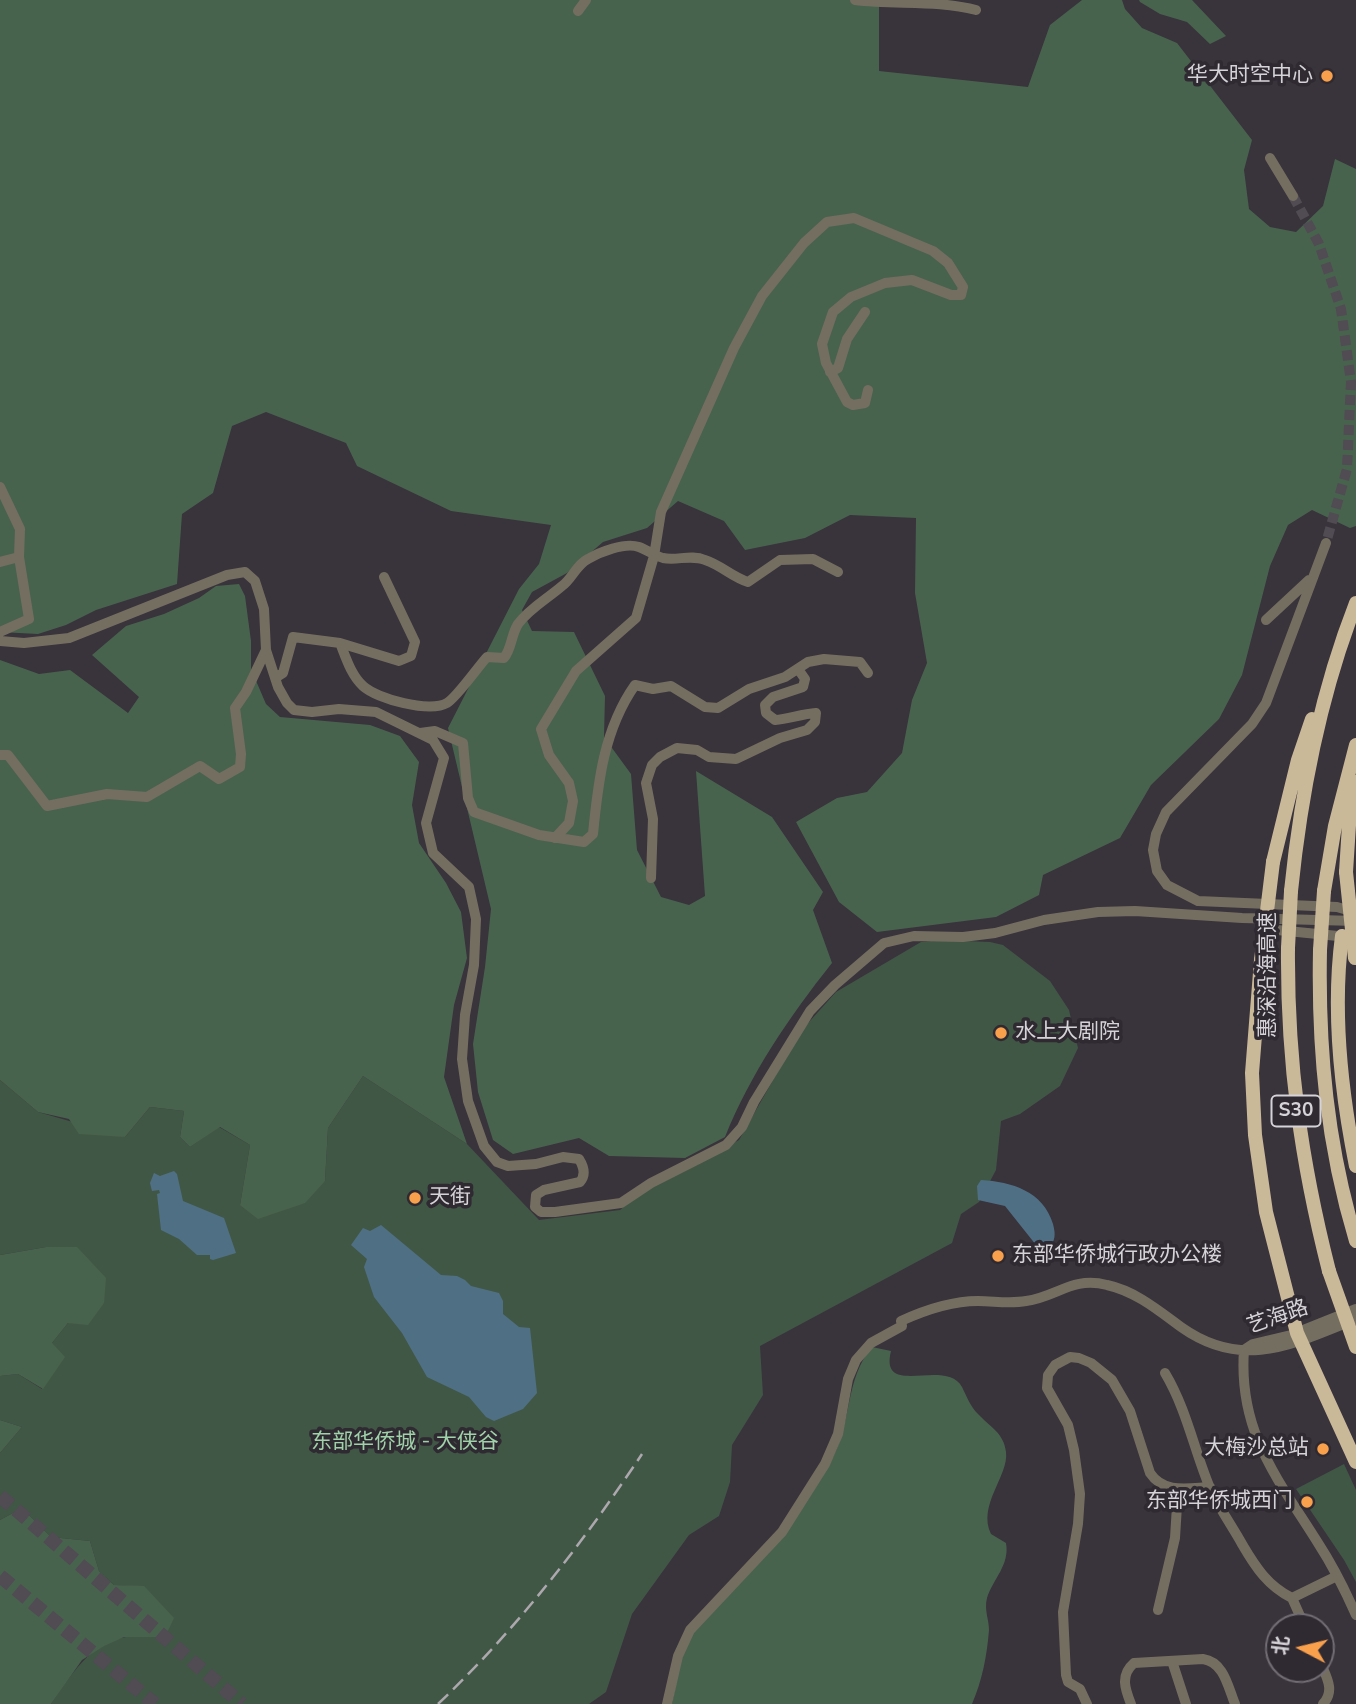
<!DOCTYPE html>
<meta charset="utf-8">
<style>
body{margin:0}
#map{position:relative;width:1356px;height:1704px;overflow:hidden;background:#39333c;font-family:"Nunito Sans","Noto Sans SC",sans-serif}
canvas{display:block}
.north{position:absolute;left:1265px;top:1613px;width:70px;height:70px;box-sizing:border-box;background:#2f2932;border:2px solid #726d74;border-radius:50%;rotate:277deg;font-size:19px;font-weight:700;line-height:28px;text-align:center;color:#d6d3d8}
.north::after{content:'';display:block;margin:auto;width:24px;height:32px;background:#f9a04c;clip-path:polygon(50% 0,100% 100%,50% 72%,0 100%)}
</style>
<div id="map">
<canvas width="1356" height="1704"></canvas>
<div class="north">北</div>
</div>
<script>
const c = document.querySelector('canvas').getContext('2d');
c.lineJoin = 'round';
function fillPath(path, color) { c.fillStyle = color; c.fill(path, 'evenodd'); }
function trace(path, color, width, dash) { c.strokeStyle = color; c.lineWidth = width; c.lineCap = dash ? 'butt' : 'round'; c.setLineDash(dash || []); c.stroke(path); }
function write(font, color, halo, rows, align = 'center') {
  c.font = font + ' "Nunito Sans","Noto Sans SC",sans-serif'; c.lineWidth = 7; c.setLineDash([]); c.textBaseline = 'middle'; c.strokeStyle = halo; c.fillStyle = color; for (const [text, x, y, turn = 0] of rows) {
    c.save(); c.translate(x, y); c.rotate((+turn || 0) * Math.PI / 180); c.textAlign = isNaN(turn) ? turn : align; if (halo) c.strokeText(text, 0, 0); c.fillText(text, 0, 0); c.restore();
  }
}
const green = new Path2D(`
 M940 940 990 942 1003 945 1050 981 1069 1010 1078 1048 1060 1086 1020 1114 1001 1121 996 1170 979 1202 961 1214 952 1243 760 1346 763 1395 732 1445 730 1482 719 1516 689 1535 632 1614 606 1692 589 1704H51C69 1678 91 1641 126 1637 139 1636 152 1637 165 1637L144 1587 114 1585 99 1571 90 1541 51 1537 22 1508 0 1520V1453L22 1427 0 1420V1376L18 1374 42 1389 52 1343 68 1323 46 1247 0 1255V1080L38 1112 125 1137 150 1107 184 1111 180 1137 190 1147 219 1127 250 1145 240 1205 325 1181 328 1128 363 1076 467 1144 539 1220 620 1210 636 1196 739 1140 801 1031 836 992 921 942Z
 M1344 1464 1356 1490V1582L1344 1560 1296 1489Z`);
const forest = new Path2D(`
 M0 0H885L879 1V71L1028 87 1050 25 1082 0H1122L1125 9 1142 28 1177 43 1252 140 1244 170 1249 209 1270 227 1296 232 1323 206 1335 159 1356 169V526L1350 528 1312 510 1288 525 1270 566 1242 675 1219 719 1151 785 1120 838 1043 875 1039 895 996 917 877 932 839 902 796 822 837 798 867 792 902 753 912 700 927 663 915 593 916 518 850 515 805 538 745 550 724 521 678 501 647 528 603 542 567 573 532 592 522 610 532 631 574 632 605 696 604 737 631 774 637 850 661 897 689 905 705 896 696 771 772 817 823 892 813 910 832 963C789 1017 751 1073 725 1137L685 1158 609 1156 579 1138 513 1154 493 1140 478 1092 473 1044 485 967 491 909 448 728 519 589 539 564 551 525 451 511 357 466 346 443 266 412 232 426 213 493 182 514 177 584 96 610 66 625 38 634 0 632Z
 M1139 0H1192L1226 36 1210 44 1187 22 1160 14 1140 2Z
 M239 584 245 596 251 641V669L266 704 280 717 370 725 400 736 419 762 412 805 419 843 446 883 461 912 467 958 454 1005 444 1077 467 1144 363 1076 328 1128 325 1181 305 1203 258 1219 240 1205 250 1145 220 1127 190 1147 180 1137 184 1111 150 1107 125 1137 79 1134 69 1119 38 1112 0 1080V660L39 674 70 670 128 713 139 697 92 655 126 626 164 614 199 598 216 586Z
 M46 1247H77L106 1278 104 1303 88 1325 68 1323 52 1343 65 1357 43 1389 18 1374 0 1376V1255Z
 M872 1347 891 1351C879 1399 946 1357 962 1387 967 1397 970 1406 978 1414 990 1427 1004 1433 1006 1452 1009 1476 977 1505 991 1534L1006 1543C1010 1565 993 1579 987 1598 984 1610 989 1619 989 1630 987 1656 982 1681 972 1704H672C677 1681 680 1653 693 1632 705 1615 722 1600 736 1584 773 1544 808 1506 833 1457 852 1421 845 1379 872 1347Z
 M0 1420 22 1427 0 1453Z
 M22 1508 51 1537 90 1541 99 1571 114 1585 144 1586 174 1618 165 1637H124L104 1646 82 1660 51 1704H0V1520Z`);
const water = new Path2D(`
 M174 1171 177 1174 183 1201 224 1218 236 1253 213 1260 210 1259V1255H197L179 1239 161 1230 157 1194 160 1193 159 1190 152 1191 150 1183 154 1173 160 1176Z
 M981 1180C1012 1182 1043 1191 1053 1224 1055 1232 1056 1238 1051 1246L1040 1247 1036 1245 1005 1206 978 1200 977 1186Z
 M381 1225 441 1275 457 1276 465 1280 471 1286 499 1293 503 1301V1314L519 1327 530 1328 537 1393 523 1409 494 1421 486 1417 469 1397 427 1377 402 1333 374 1297 364 1267 367 1259 351 1245 363 1228 370 1231Z`);
const minorTunnel = new Path2D(`
 M1293 196 1319 244 1341 309 1351 382 1347 469 1326 543`);
const highwayTunnel = new Path2D(`
 M0 1496 242 1704
 M0 1576 155 1704`);
const minor = new Path2D(`
 M855 0C895 5 937 0 976 10
 M578 11 586 0
 M1270 158 1293 196
 M830 372 838 368 847 339 865 312
 M0 487 20 529 19 557 0 562
 M1326 543 1266 703 1252 724 1166 812 1156 834 1153 850 1157 871 1167 885 1198 901 1337 907 1354 912
 M1266 620 1309 580
 M0 632 29 619 19 557
 M0 641 24 643 69 638 227 575 245 572 255 581 264 609 266 650 278 687 287 703 294 710 312 712 339 709 376 712 433 740 444 758 426 823 433 853 469 887 476 919 474 965 465 1015 462 1059 468 1101 484 1146 497 1162 508 1166 536 1164 563 1157 579 1159C584 1167 586 1175 580 1182L544 1190 536 1195 535 1207 541 1212H555L621 1203 651 1183 726 1145 742 1127 754 1102 810 1011 835 985 884 943 914 936 963 937 995 933 1044 920 1098 912 1135 911 1242 918 1356 921
 M340 643 399 661 411 656 415 642 384 577
 M275 678 283 673 293 637 340 643C346 658 351 675 363 686 377 699 430 713 447 703 457 697 477 668 487 657L504 658C512 648 511 635 518 624 530 608 547 599 562 586 572 579 576 565 588 559 600 552 625 542 639 547 647 550 655 556 663 558 677 561 691 554 705 560 721 565 732 577 748 582L780 560 813 559 838 572
 M420 733 435 731 463 743 468 798 474 812 539 835 584 842 593 834C598 782 604 729 635 685L653 689 671 686 705 707 718 708 749 689 785 677 808 662 824 659 860 662 868 673
 M0 755H8L47 806 107 794 147 797 200 766 219 779 240 767 241 754 235 708 246 692 266 650
 M555 838 569 823 573 801 569 783 549 755 541 729 576 671 636 618 654 556 661 512 734 348 762 296 804 243 827 222 854 218 933 251 948 263 963 287 961 295H951L912 280 885 283 851 297 833 312 822 344 826 363 847 402 853 405 865 403 868 390
 M651 878 653 819 646 783 652 765 660 757 677 748 697 750 709 757 736 759 780 738 807 730 815 722 816 713C801 714 789 719 775 720L766 713 765 705 773 697 803 687 805 679 798 669
 M1262 925 1277 930 1348 937
 M1244 1350C1238 1432 1278 1479 1318 1543 1333 1566 1345 1590 1356 1615
 M1244 1350 1253 1344 1291 1335 1356 1309
 M1165 1373C1187 1410 1194 1450 1210 1488 1219 1508 1232 1526 1242 1544 1256 1568 1268 1586 1292 1598
 M1158 1610 1175 1538 1178 1489
 M1305 1627 1292 1598 1337 1576
 M1172 1661 1186 1704
 M1321 1664C1327 1678 1335 1691 1323 1704
 M667 1704 678 1656 690 1630 782 1532 825 1464 838 1434 848 1379 856 1360 871 1343 902 1326 901 1321C925 1310 951 1301 978 1301 994 1301 1010 1304 1026 1301 1057 1297 1072 1276 1107 1285 1135 1291 1158 1310 1181 1327 1243 1371 1293 1344 1356 1319
 M1087 1704 1080 1689 1068 1682 1066 1675 1063 1612 1078 1524 1080 1494 1074 1450 1068 1425 1047 1388 1048 1375 1055 1365 1070 1357 1079 1358 1091 1363 1112 1380 1130 1411 1150 1473C1164 1494 1188 1488 1210 1487
 M1131 1704C1125 1689 1120 1675 1134 1663L1203 1659C1224 1662 1228 1687 1235 1704`);
const highway = new Path2D(`
 M1273 862 1298 760 1312 719
 M1346 872 1349 825 1356 782
 M1291 891C1301 792 1320 695 1356 603
 M1324 891 1335 826 1356 745
 M1342 936C1332 1012 1341 1092 1356 1166
 M1288 948C1287 1061 1301 1161 1329 1271
 M1320 950C1318 1050 1327 1145 1356 1241
 M1261 960 1252 1073 1255 1135 1266 1212 1297 1333 1356 1462`);
const rail = new Path2D(`
 M438 1704C516 1630 582 1544 642 1454`);
const highwayBridge = new Path2D(`
 M1346 872 1355 958
 M1288 948 1291 891
 M1320 950 1324 891
 M1261 960 1273 862
 M1329 1271 1356 1347`);
const markers = [
 [1327,76,7,"#f9a04c"],
 [1001,1033,7,"#f9a04c"],
 [415,1198,7,"#f9a04c"],
 [998,1256,7,"#f9a04c"],
 [1323,1449,7,"#f9a04c"],
 [1307,1502,7,"#f9a04c"]
];
const shields = [
 [1296,1111,49]
];
const shieldNames = [
 ["S30",1296,1111]
];
const poiNames = [
 ["华大时空中心",1313,76],
 ["水上大剧院",1015,1033,"left"],
 ["天街",429,1198,"left"],
 ["东部华侨城行政办公楼",1012,1256,"left"],
 ["大梅沙总站",1309,1449],
 ["东部华侨城西门",1293,1502]
];
const streetNames = [
 ["惠深沿海高速",1269,975,-90],
 ["艺海路",1278,1318,-19]
];
const parkNames = [
 ["东部华侨城 - 大侠谷",405,1443]
];
fillPath(green, '#415745');
fillPath(forest, '#48634d');
fillPath(water, '#4f7084');
trace(minorTunnel, '#514b53', 10, [10, 5]);
trace(highwayTunnel, '#514b53', 14, [14, 7]);
trace(minor, '#746e60', 10);
trace(highway, '#cab998', 14);
trace(rail, '#aca8ae', 2.5, [14, 7]);
trace(highwayBridge, '#cab998', 14);
for (const [x, y, r, color] of markers) { const dot = new Path2D(); dot.arc(x, y, r, 0, 2 * Math.PI); c.fillStyle = color; c.fill(dot); trace(dot, '#2f2932', 2.5); }
for (const [x, y, w] of shields) { const box = new Path2D(); box.roundRect(x - w / 2, y - 15.5, w, 31, 5); c.fillStyle = '#2f2932'; c.fill(box); trace(box, '#d6d3d8', 2); }
write('bold 19px', '#d6d3d8', null, shieldNames);
write('21px', '#d6d3d8', '#2f2932', poiNames, 'right');
write('21px', '#d6d3d8', '#2f2932', streetNames);
write('21px', '#9fd2a8', '#2f2932', parkNames);
</script>
